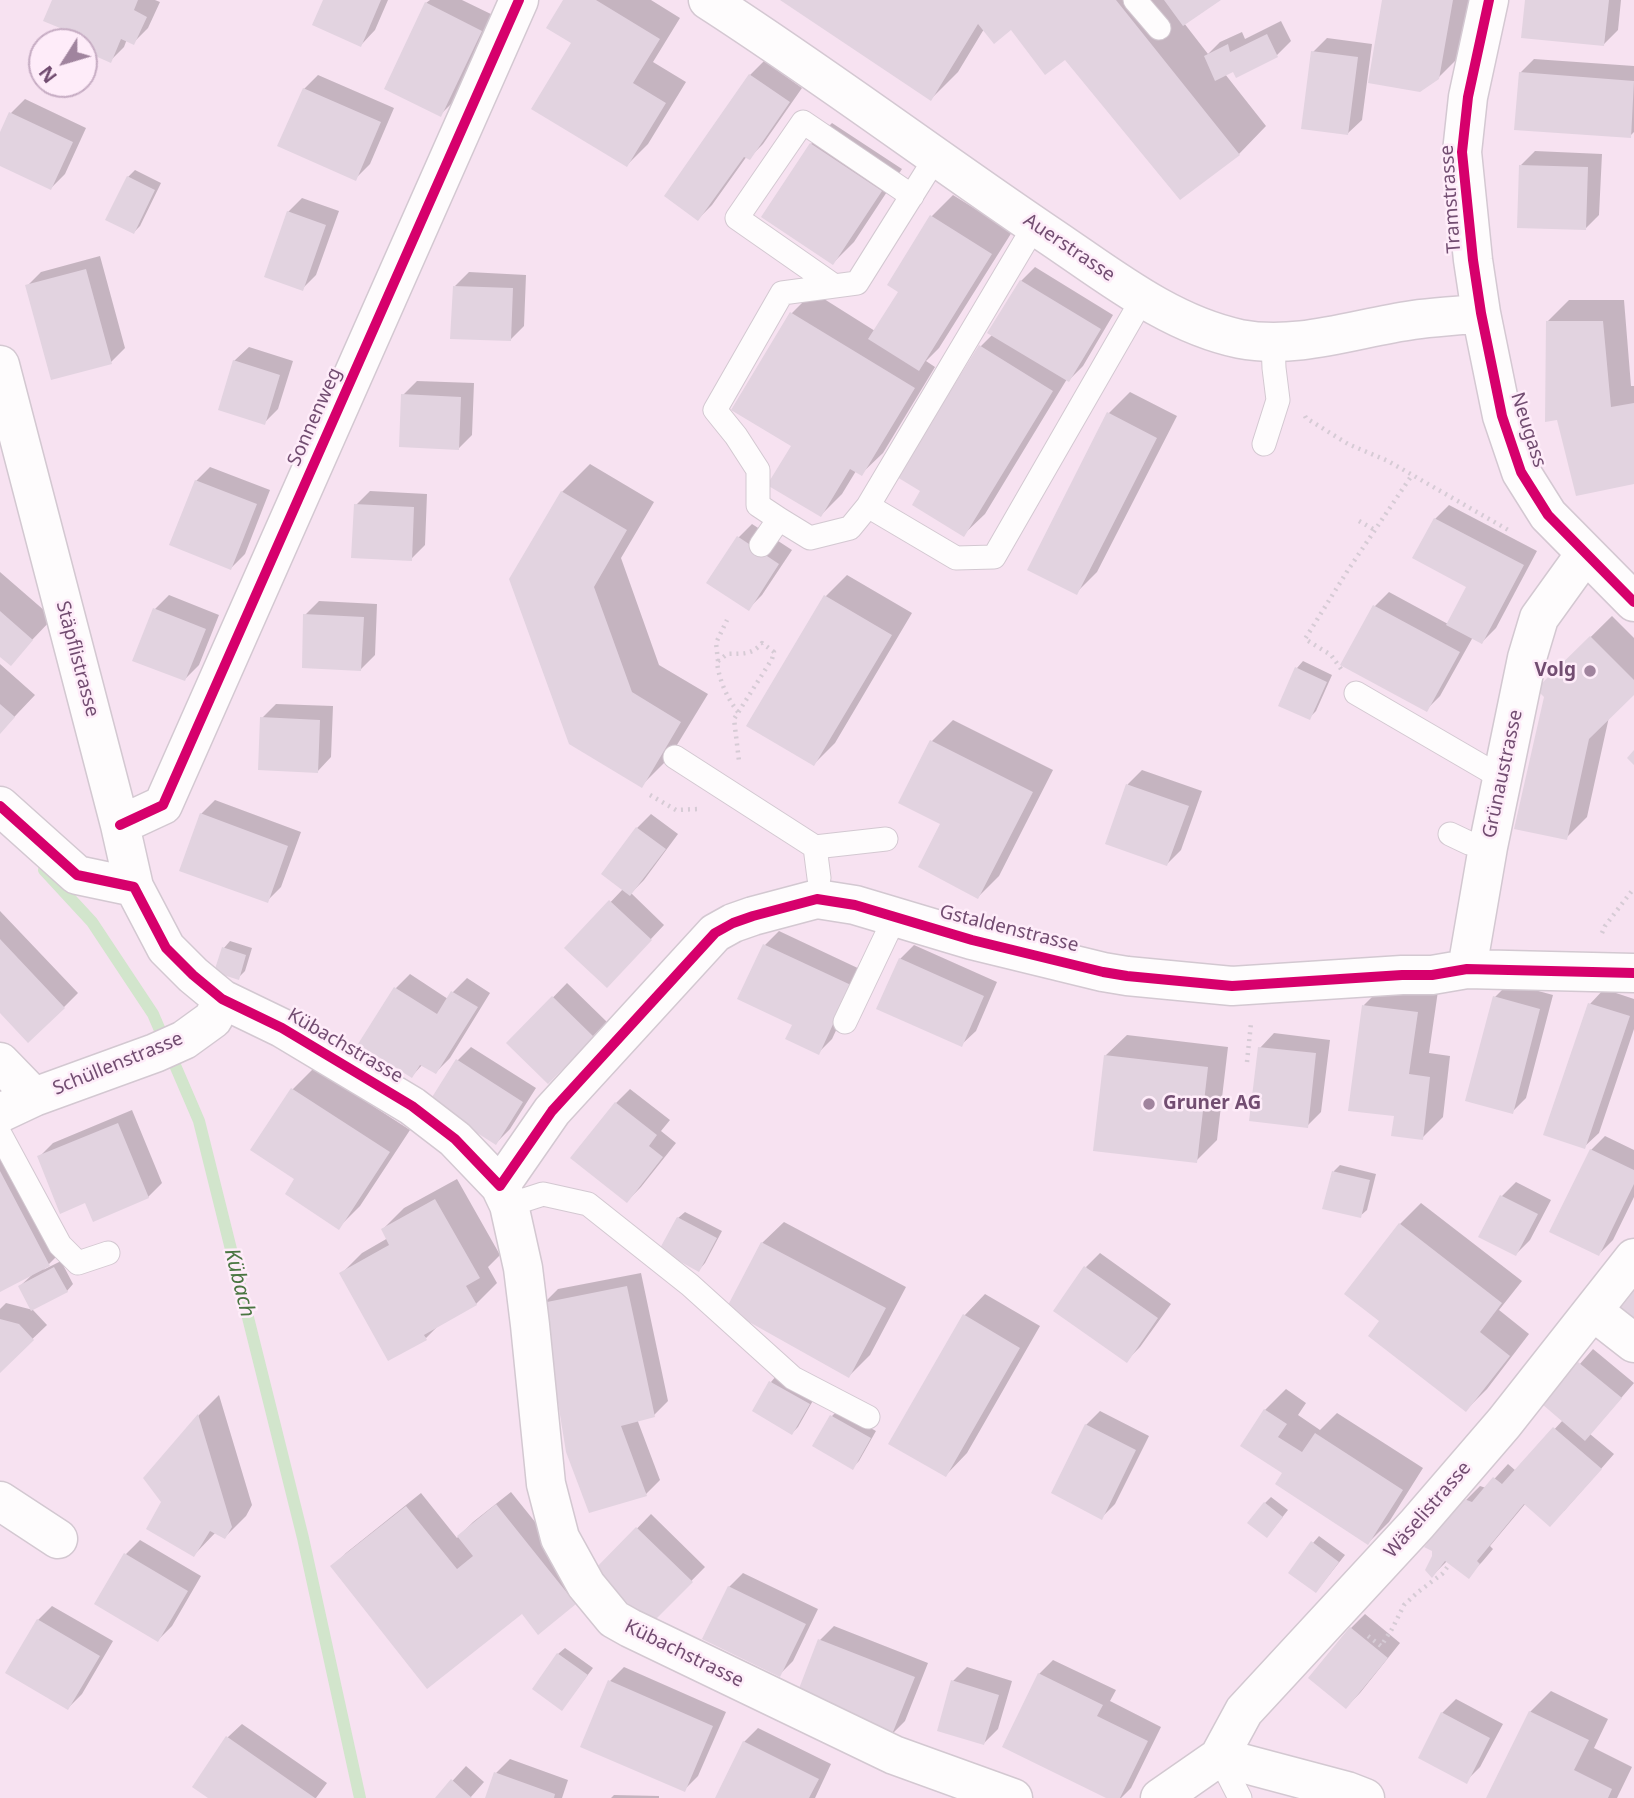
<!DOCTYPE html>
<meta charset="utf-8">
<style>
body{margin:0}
#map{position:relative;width:1634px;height:1798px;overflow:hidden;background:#f6ebf3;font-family:"Noto Sans",sans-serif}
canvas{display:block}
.north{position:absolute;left:28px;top:28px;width:70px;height:70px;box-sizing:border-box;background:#feecf9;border:2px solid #c6acc3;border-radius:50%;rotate:233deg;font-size:19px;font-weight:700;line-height:28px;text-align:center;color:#724d71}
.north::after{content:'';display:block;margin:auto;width:24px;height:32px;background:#a0849e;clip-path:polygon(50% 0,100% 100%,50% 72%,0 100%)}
</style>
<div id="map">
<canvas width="1634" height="1798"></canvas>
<div class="north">N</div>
</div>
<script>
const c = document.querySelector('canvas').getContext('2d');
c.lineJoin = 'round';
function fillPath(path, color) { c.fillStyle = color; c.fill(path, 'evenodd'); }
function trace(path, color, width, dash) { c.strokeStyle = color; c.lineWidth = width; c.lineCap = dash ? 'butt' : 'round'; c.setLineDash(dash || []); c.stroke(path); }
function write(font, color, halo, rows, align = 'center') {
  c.font = font + ' "Noto Sans",sans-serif'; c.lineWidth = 5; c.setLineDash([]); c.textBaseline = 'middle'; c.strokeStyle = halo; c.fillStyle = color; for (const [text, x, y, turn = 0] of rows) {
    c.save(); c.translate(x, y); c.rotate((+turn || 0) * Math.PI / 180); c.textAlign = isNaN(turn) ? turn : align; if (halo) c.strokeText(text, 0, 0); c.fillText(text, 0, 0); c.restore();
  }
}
const residential = new Path2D(`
 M0 0H1634V1798H0ZM42 42H84V84H42Z`);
const shadow = new Path2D(`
 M54 0H155L160 2 148 28 134 42 127 39 124 47 110 61 84 49V42H69L62 27Z
 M325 0H388L375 30 361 45Z
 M430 0H462L495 16 455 100 441 114 426 3Z
 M565 0H651L680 18 653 62 686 82 648 144 627 165 573 42Z
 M783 0H1218L1184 23 1208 54 1220 42 1242 32 1245 39 1281 21 1291 41 1277 55 1225 74 1266 126 1239 154 1181 198 1065 58 1011 27 984 29 958 72 931 99Z
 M1384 0H1469L1460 56 1438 78Z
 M1526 0H1621L1618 30 1604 44Z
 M1327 38 1372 44 1362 120 1347 134 1313 52Z
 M1534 59 1634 66V132L1630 136 1520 73Z
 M764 61 802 88 763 144 749 158 747 156 712 205 698 219 750 75Z
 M318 75 394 108 370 164 355 179 304 89Z
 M25 99 86 128 65 174 51 188 0 164V136L11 113Z
 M832 123 902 169 854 242 833 263 811 144Z
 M1535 151 1602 154 1599 215 1585 229 1521 165Z
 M135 170 161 183 140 226 134 232 128 177Z
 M953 195 1012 232 939 348 926 361 935 367 883 453 861 474 856 471 842 494 821 515 793 446 792 313 813 292 875 331 900 291 932 216Z
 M302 198 339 211 316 275 302 289 288 212Z
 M100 256 125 348 111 362 27 286 41 272Z
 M1035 267 1113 315 1083 366 1069 380 1067 379 985 514 963 535 923 491 900 477 981 346 993 334 1021 281Z
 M469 272 526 275 524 326 510 340 455 286Z
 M1569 300H1624L1631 386H1634V482L1548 321Z
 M249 347 293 361 278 409 264 423 234 361Z
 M417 381 474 383 472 435 458 449 403 395Z
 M1130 392 1177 416 1097 572 1076 593 1109 413Z
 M590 464 654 502 621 558 659 665 708 694 669 758 641 786 562 492Z
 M210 467 270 490 245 554 231 568 196 481Z
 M370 491 427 494 425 545 411 559 356 505Z
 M1449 505 1537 551 1496 628 1482 642 1473 637 1440 696 1426 710 1342 665 1375 606 1389 592 1448 624 1468 586 1435 519Z
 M752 524 792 550 762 595 748 609 738 538Z
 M0 572 53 618 10 663 0 654Z
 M847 575 912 613 835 743 814 764 749 725 826 596Z
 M169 595 219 615 199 665 185 679 155 609Z
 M319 601 377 604 375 655 361 669 305 615Z
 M1612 616 1634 638V693L1609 717 1587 817 1566 838 1545 697 1538 689Z
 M1303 661 1332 675 1316 711 1309 718 1297 668Z
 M0 664 35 695 0 732Z
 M276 704 333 706 331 757 317 772 262 718Z
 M953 720 1053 770 999 876 978 897 942 823 900 802 932 741Z
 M1142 770 1202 791 1181 850 1167 864 1107 843 1128 784Z
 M215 800 301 832 281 887 267 901 201 814Z
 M651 814 678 834 644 880 631 893 664 925 621 971 567 948 623 889 637 828Z
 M0 911 78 993 64 1007 0 1011Z
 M779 931 864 971 832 1039 818 1053 794 1024 765 945Z
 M230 941 252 948 245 971 238 978 224 948Z
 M914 945 997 982 976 1031 961 1045 900 959Z
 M410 974 448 999 453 992 467 978 490 993 450 1058 436 1072 423 1064 412 1076 396 988Z
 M567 983 607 1022 548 1082 509 1043Z
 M1509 983 1553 995 1526 1098 1512 1112 1495 997Z
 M1385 984 1438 991 1429 1053 1450 1056 1443 1117 1422 1138 1396 1115 1364 1005Z
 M1604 989 1634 999V1029L1599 1133 1584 1147 1545 1133 1590 1004Z
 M1274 1033 1330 1040 1321 1112 1307 1126 1260 1048Z
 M1127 1035 1228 1047 1217 1140 1196 1161 1105 1056Z
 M471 1047 536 1088 510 1129 496 1143 457 1061Z
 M314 1068 410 1130 360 1206 339 1227 297 1179 253 1149 293 1089Z
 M630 1089 670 1120 661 1131 676 1143 641 1187 627 1201 616 1103Z
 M132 1110 162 1183 148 1197 86 1201 39 1157 53 1143Z
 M1605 1136 1634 1150V1197L1613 1240 1599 1254 1551 1231 1591 1150Z
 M0 1150 70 1243 43 1270 61 1261 73 1284 67 1291 32 1309 47 1325 0 1370V1309L6 1303 33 1310 20 1286 33 1274 0 1290Z
 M1340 1165 1376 1174 1367 1210 1360 1216 1324 1207 1334 1171Z
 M457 1179 500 1255 488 1267 497 1283 476 1304 441 1323 426 1338 341 1274 362 1253 388 1238 383 1229 404 1208Z
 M1516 1182 1551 1200 1530 1240 1516 1254 1481 1236 1502 1196Z
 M1421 1203 1522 1281 1499 1310 1529 1334 1487 1389 1466 1410 1382 1321 1400 1224Z
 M685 1212 722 1231 705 1263 699 1270 678 1218Z
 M784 1222 906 1287 870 1355 849 1376 762 1243Z
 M1100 1253 1171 1304 1140 1347 1126 1361 1086 1267Z
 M641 1273 668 1401 654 1415 637 1419 660 1480 646 1494 544 1303 558 1289Z
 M985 1294 1040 1326 967 1453 946 1475 964 1316Z
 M1593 1349 1634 1383 1590 1434 1614 1454 1564 1511 1526 1503 1490 1546 1493 1549 1482 1562 1468 1576 1447 1561 1432 1576 1466 1500 1480 1486 1486 1488 1508 1464 1516 1471 1563 1420 1545 1404Z
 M777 1375 815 1397 798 1427 792 1433 771 1382Z
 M1286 1389 1306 1403 1298 1415 1320 1430 1337 1413 1423 1468 1389 1522 1368 1543 1284 1472 1265 1410Z
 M219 1395 252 1505 246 1516 225 1537 216 1532 194 1555 163 1501 145 1478 199 1415Z
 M838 1410 876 1431 859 1461 853 1467 832 1416Z
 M1100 1411 1149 1436 1115 1504 1101 1518 1086 1425Z
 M511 1492 589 1589 575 1603 522 1611 332 1567 346 1553 421 1493 457 1538 473 1522Z
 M1271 1497 1288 1510 1273 1529 1265 1503Z
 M651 1514 705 1567 650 1623 597 1570Z
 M1319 1536 1345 1555 1322 1584 1313 1543Z
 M140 1540 201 1576 172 1626 158 1640 126 1554Z
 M743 1573 818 1609 793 1661 779 1675 729 1587Z
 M52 1606 113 1641 82 1694 68 1708 38 1620Z
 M1365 1614 1400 1643 1360 1693 1346 1707 1351 1628Z
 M834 1626 928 1663 905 1721 891 1735 797 1698 820 1640Z
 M565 1648 593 1668 562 1709 558 1654Z
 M1053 1660 1116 1690 1110 1701 1161 1727 1131 1788 1121 1798H1110L1039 1674Z
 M624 1667 726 1712 698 1776 684 1790 610 1681Z
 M967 1667 1012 1681 998 1729 984 1743 953 1681Z
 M1551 1691 1608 1719 1594 1748 1632 1767 1617 1798H1488L1530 1712Z
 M1456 1699 1503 1724 1480 1767 1466 1781 1442 1713Z
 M242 1724 327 1783 316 1798H211L228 1737Z
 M758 1728 831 1764 815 1798H717L744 1742Z
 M510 1759 568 1780 562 1798H487L496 1773Z
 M466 1766 484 1782 470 1798H437Z
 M614 1795 659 1796V1798H611Z`);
const stream = new Path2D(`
 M44 870 92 922 153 1014 199 1121 303 1538 360 1798`);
const building = new Path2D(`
 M52 0H138L134 10 147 17 134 45 121 39 111 63 84 51V42H65L56 38 60 28 43 21Z
 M323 0H381L361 47 312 25Z
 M563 0H596L660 39 633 83 666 103 627 167 531 109 571 43 546 28Z
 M780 0H1116L1240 155 1180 200 1065 60 1045 75 1011 30 994 44 978 24 931 101Z
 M1164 0H1221L1183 26Z
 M1382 0H1453L1439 79 1420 92 1368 83Z
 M1525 0H1609L1604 46 1521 38Z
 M425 2 482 31 441 117 384 89Z
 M1267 34 1278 57 1236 78 1233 72 1215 81 1204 56 1228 44 1230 52Z
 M1311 51 1358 57 1348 135 1301 129Z
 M1519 72 1634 81 1631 138 1514 130Z
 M749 74 790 102 750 160 744 157 698 221 664 196Z
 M303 88 381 122 356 181 277 146Z
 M9 112 73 142 51 190 0 166V132Z
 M810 143 882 191 833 265 761 217Z
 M1519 165 1588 167 1586 230 1517 228Z
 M127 176 155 190 134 234 105 220Z
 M287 211 326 225 303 291 264 277Z
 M930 215 992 254 919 371 868 339 898 292 887 285Z
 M86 269 112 364 51 380 25 285Z
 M1020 280 1101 329 1069 382 987 333Z
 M453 286 513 288 511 341 450 339Z
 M790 312 915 388 862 476 850 469 821 517 767 485 791 446 731 410Z
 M1546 321H1603L1611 407 1634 403V484L1576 496 1557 420 1545 422Z
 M979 345 1053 391 964 537 912 505 920 491 897 477Z
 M233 360 280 375 265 425 218 410Z
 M401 394 461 397 459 450 399 447Z
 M1107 412 1157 438 1077 595 1027 570Z
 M195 480 257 504 231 570 169 545Z
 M561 491 627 530 594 587 632 692 681 722 642 788 569 744 509 579Z
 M354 504 414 507 412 561 351 558Z
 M1434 518 1524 565 1482 644 1446 625 1466 587 1412 558Z
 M737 536 779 564 749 611 706 583Z
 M824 595 892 635 814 766 746 726Z
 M1373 605 1460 652 1427 712 1340 665Z
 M153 608 206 629 185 681 132 661Z
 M0 611 33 640 11 666 0 657Z
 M303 614 364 617 361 671 302 668Z
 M1590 636 1634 680V695L1589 739 1567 840 1514 829 1544 697 1536 689Z
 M1295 667 1327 682 1310 720 1278 706Z
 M0 704 15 717 0 734Z
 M260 717 320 720 318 773 258 770Z
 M930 740 1033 792 978 899 918 867 940 824 898 803Z
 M1634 750V765L1627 758Z
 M1126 784 1189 806 1167 866 1105 844Z
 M200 813 288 846 268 903 179 871Z
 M636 827 666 849 630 896 601 874Z
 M609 900 652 940 607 988 564 948Z
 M0 939 65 1008 28 1043 0 1013Z
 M763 944 851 985 819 1055 785 1039 792 1025 737 999Z
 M222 947 246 955 239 980 214 972Z
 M899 958 984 996 962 1047 876 1009Z
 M394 987 437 1014 451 991 478 1007 436 1074 420 1065 412 1078 358 1044Z
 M552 996 594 1037 548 1084 506 1043Z
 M1493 996 1540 1009 1513 1114 1465 1101Z
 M1588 1003 1630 1016 1585 1149 1543 1135Z
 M1362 1005 1418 1012 1409 1074 1430 1077 1423 1140 1391 1136 1394 1116 1348 1111Z
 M1258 1047 1316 1053 1308 1128 1249 1121Z
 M1104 1055 1208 1067 1197 1163 1093 1151Z
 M456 1059 523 1102 496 1145 429 1102Z
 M291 1088 390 1152 339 1230 285 1194 294 1179 250 1150Z
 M615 1102 657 1135 649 1146 663 1157 627 1203 570 1158Z
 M118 1123 149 1198 93 1222 85 1203 60 1214 37 1156Z
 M1590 1149 1634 1170V1184L1599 1256 1549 1232Z
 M0 1171 50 1266 0 1292Z
 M1332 1171 1370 1180 1361 1218 1322 1209Z
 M1500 1195 1538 1214 1516 1256 1478 1237Z
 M435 1199 480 1278 466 1286 477 1305 424 1335 427 1340 388 1361 339 1273 389 1245 381 1229Z
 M677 1217 717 1238 699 1272 659 1250Z
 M1399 1223 1502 1303 1480 1332 1510 1356 1466 1412 1368 1336 1379 1321 1344 1294Z
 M761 1242 886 1308 849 1378 726 1309Z
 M1084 1266 1158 1318 1127 1363 1053 1311Z
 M54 1267 68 1292 31 1311 18 1286Z
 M627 1286 655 1417 621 1426 647 1496 589 1513 566 1452 542 1303Z
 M1634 1289V1321L1619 1309Z
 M963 1314 1020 1348 946 1477 888 1444Z
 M0 1319 19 1324 34 1340 0 1373Z
 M1578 1362 1622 1398 1585 1441 1542 1404Z
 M769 1381 810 1404 792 1435 752 1411Z
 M1264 1409 1287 1424 1278 1437 1302 1452 1315 1433 1403 1490 1368 1545 1275 1484 1282 1473 1240 1446Z
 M198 1414 232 1527 225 1539 210 1531 194 1557 146 1529 161 1502 143 1478Z
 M830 1415 871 1438 853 1470 812 1446Z
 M1085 1424 1136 1450 1102 1520 1051 1493Z
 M1553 1427 1602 1469 1550 1527 1524 1504 1477 1561 1480 1564 1469 1579 1445 1561 1432 1578 1425 1570 1432 1556V1551L1424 1547 1464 1499 1472 1502 1493 1477 1502 1484Z
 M1264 1502 1283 1517 1267 1538 1247 1523Z
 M496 1504 576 1604 538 1635 522 1614 427 1689 330 1566 406 1506 457 1569 473 1556 457 1536Z
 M636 1527 693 1582 650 1625 594 1570Z
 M1311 1541 1339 1562 1316 1593 1288 1573Z
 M124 1553 188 1591 158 1642 94 1604Z
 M728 1586 806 1624 780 1677 702 1639Z
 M37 1619 100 1656 68 1710 5 1673Z
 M1350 1627 1388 1658 1346 1709 1308 1678Z
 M818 1639 915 1677 891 1737 795 1699Z
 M557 1653 588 1675 562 1711 532 1689Z
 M1038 1673 1103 1705 1097 1716 1148 1741 1120 1798H1106L1002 1747Z
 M608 1680 713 1726 685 1792 580 1747Z
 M951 1680 999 1695 984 1745 937 1731Z
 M1529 1711 1589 1740 1574 1770 1612 1789 1608 1798H1486Z
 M1441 1712 1490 1738 1467 1784 1418 1758Z
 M226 1736 315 1798H208L192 1787Z
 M743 1741 819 1779 809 1798H715Z
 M494 1772 555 1794 554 1798H485Z
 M451 1779 472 1798H435Z`);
const path = new Path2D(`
 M1305 416 1306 418 1348 444 1388 461 1510 531
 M1359 521 1375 530
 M718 661 716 643 727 620
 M1341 669 1331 655 1305 639 1348 570 1412 475
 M738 712C727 698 719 680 717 662L727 654C742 653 751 656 762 643L774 652 772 659 734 719 739 761
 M650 795 676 810 698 809
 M1602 933 1605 926 1634 888
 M1247 1062 1251 1023
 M1368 1636 1381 1646 1392 1629 1404 1605 1418 1592 1442 1574 1449 1565`);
const service = new Path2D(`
 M1135 0 1159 28
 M1035 225 868 506 956 558 994 557 1143 298
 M833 285 737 218 803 122 912 196
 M1264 444 1278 400 1274 368 1273 342
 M779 519 758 505V470L736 436 715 410 782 293 857 283 936 157
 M761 545 779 519 810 538 850 528 868 506
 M1356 693 1502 778
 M675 757 815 847 819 878
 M1450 834 1469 843 1488 847
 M815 847 886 839
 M845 1022 895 917
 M0 1134 60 1245 78 1263 108 1253
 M509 1205 543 1194 588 1204 690 1285 793 1378 868 1417
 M1219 1757 1240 1798`);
const minor = new Path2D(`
 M0 365 120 825 134 887 166 948 193 975 222 999 282 1028 412 1106 455 1139 500 1186 509 1205 523 1268 530 1325 546 1484 560 1538 586 1585 614 1619 630 1628 894 1755 1013 1798
 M0 806 77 875 134 887
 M120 825 163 805 519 0
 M1467 969 1488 847 1527 658 1539 618 1585 554
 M0 1062 34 1097
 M0 1113 34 1097 155 1053 184 1040 213 1019 222 999
 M500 1186 552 1111 715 933 733 923 753 916 817 899 855 905 972 940 1103 972 1127 976 1232 986 1402 975H1432L1467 969 1634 973
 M1593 1311 1634 1343
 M0 1501 58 1539
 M1219 1757 1244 1711 1417 1524 1504 1423 1634 1258
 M1160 1798 1219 1757 1347 1791 1365 1798`);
const secondary = new Path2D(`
 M708 0C823 74 933 157 1047 234 1107 274 1168 324 1240 339 1298 350 1356 328 1413 320 1435 317 1458 316 1481 313
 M1489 0 1468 97 1462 152 1473 260 1481 313 1502 416 1521 472 1548 515 1634 602`);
const cycleway = new Path2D(`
 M1489 0 1468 97 1462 152 1473 260 1481 313 1502 416 1521 472 1548 515 1634 602
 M0 806 77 875 134 887 166 948 193 975 222 999 282 1028 412 1106 455 1139 500 1186 552 1111 715 933 733 923 753 916 817 899 855 905 972 940 1103 972 1127 976 1232 986 1402 975H1432L1467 969 1634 973
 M120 825 163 805 519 0`);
const markers = [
 [1590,671,7,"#a0849e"],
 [1149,1104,7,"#a0849e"]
];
const streetNames = [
 ["Tramstrasse",1451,199,-94],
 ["Auerstrasse",1069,248,34],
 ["Sonnenweg",315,417,-66],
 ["Neugass",1528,430,72],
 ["Stäpflistrasse",77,659,75],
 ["Grünaustrasse",1503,774,-78],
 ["Gstaldenstrasse",1009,929,14],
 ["Kübachstrasse",345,1046,30],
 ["Schüllenstrasse",118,1064,-22],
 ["Wäselistrasse",1428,1510,-49],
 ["Kübachstrasse",684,1654,26]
];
const poiNames = [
 ["Volg",1576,671],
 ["Gruner AG",1163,1104,"left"]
];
const waterNames = [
 ["Kübach",239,1283,76]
];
fillPath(residential, '#f7e2f1');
fillPath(shadow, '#0003');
trace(stream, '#d2e5cc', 12);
fillPath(building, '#e2d3e0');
trace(service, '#d3c8d1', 25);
trace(minor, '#d3c8d1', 41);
trace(secondary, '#d4c8d2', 41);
trace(path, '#d6cbd5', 4.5, [2, 5]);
trace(service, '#fefcfd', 23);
trace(minor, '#fefcfd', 38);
trace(secondary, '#fefcfd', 38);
trace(cycleway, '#d6006c', 10);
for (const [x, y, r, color] of markers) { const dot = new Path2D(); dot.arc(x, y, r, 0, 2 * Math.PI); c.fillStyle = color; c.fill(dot); trace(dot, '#feecf9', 2.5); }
write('19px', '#724d71', '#feecf9', streetNames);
write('bold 19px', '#724d71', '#feecf9', poiNames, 'right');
write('italic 21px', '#4a7642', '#feecf9', waterNames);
</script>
